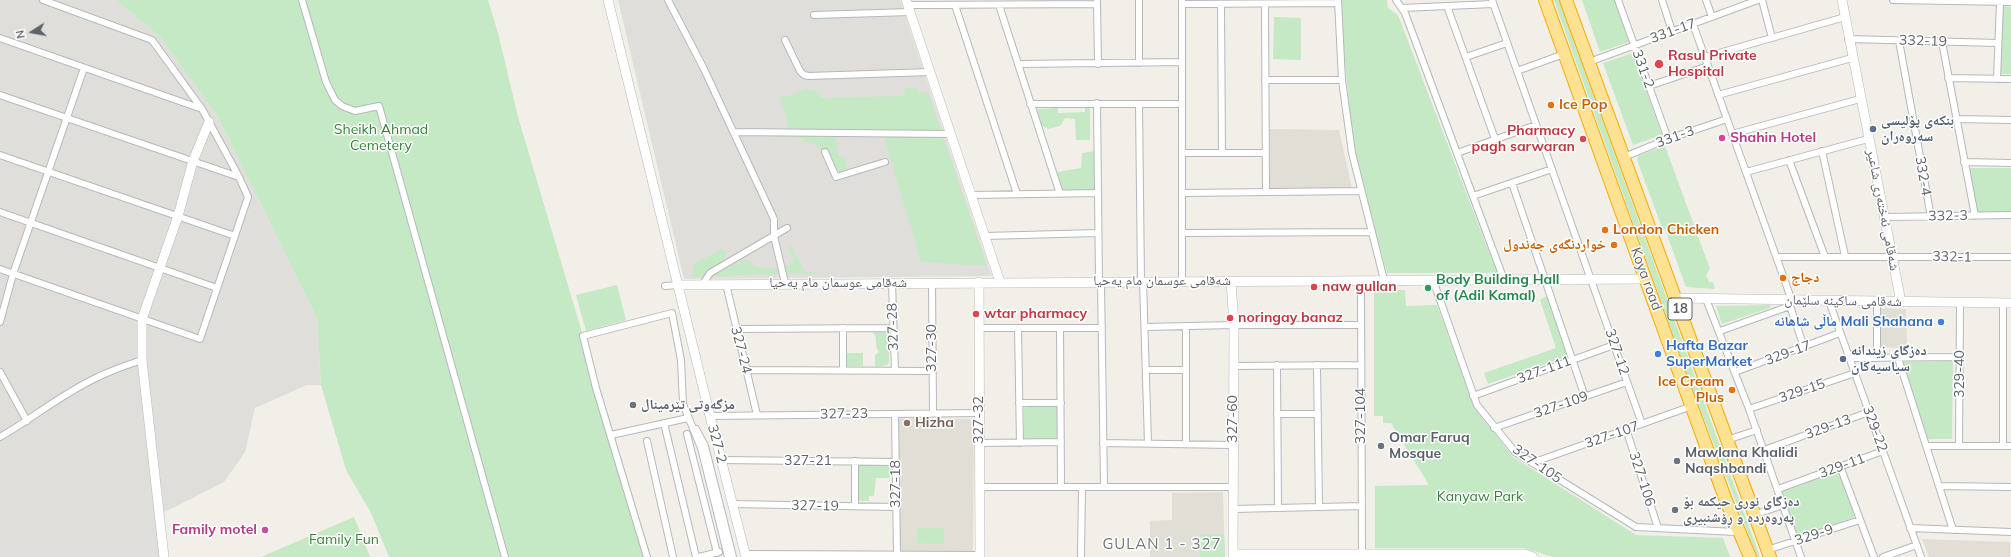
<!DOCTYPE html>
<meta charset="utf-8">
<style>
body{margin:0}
#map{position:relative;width:2011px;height:557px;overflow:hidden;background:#f1efe8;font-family:Mulish,sans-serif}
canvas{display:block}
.north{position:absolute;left:12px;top:12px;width:40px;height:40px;-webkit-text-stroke:3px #fff;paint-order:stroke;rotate:259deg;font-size:11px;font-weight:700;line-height:16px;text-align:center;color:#5f6368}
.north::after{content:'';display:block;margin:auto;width:14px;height:18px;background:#5f6368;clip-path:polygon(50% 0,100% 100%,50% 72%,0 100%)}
</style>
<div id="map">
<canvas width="2011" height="557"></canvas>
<div class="north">N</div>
</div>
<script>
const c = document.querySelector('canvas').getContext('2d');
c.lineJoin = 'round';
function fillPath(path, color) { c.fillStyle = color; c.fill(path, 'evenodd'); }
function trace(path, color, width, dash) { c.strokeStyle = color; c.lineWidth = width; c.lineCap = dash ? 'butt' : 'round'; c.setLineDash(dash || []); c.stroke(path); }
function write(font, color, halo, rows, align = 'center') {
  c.font = font + ' Mulish,"Noto Naskh Arabic",sans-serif'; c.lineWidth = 3; c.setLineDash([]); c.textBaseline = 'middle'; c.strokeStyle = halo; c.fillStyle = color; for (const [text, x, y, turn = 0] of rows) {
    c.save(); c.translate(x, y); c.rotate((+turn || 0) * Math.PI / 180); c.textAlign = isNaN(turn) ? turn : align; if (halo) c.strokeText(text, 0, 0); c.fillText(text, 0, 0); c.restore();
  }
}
const industrial = new Path2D(`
 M0 0H116L160 37 216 114 317 318 321 385H307L255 408 245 452 224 482 155 517 162 557H0Z
 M618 0H900L992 276 684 279Z`);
const education = new Path2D(`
 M1270 129 1339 130 1352 188H1270Z
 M1874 308 1906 309 1907 348 1874 347Z
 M900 418 974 419 973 550 971 552 900 551 898 420Z
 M1223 492 1225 557H1150V521L1172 520V493Z
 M1922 539 2010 542V557H1929Z`);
const green = new Path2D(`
 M116 0H488L498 33 518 117 583 336 645 557H389L371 513 346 470 321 385 317 318 216 114 160 37Z
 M1341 0H1387L1388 8 1398 15 1497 273H1387L1354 153 1345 63Z
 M1554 0H1559L1760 557H1757L1687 374Z
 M1582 0H1615L1629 42 1600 52Z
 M2003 6 2011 7V74H2001Z
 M1274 17 1301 18V60L1273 59Z
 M1633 53 1662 135 1633 145 1603 63Z
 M917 87 919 93 928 92 987 266 921 262 883 134 836 136 838 155 846 158V172C836 172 836 168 833 160H830L825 149 821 150 814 143 805 142 800 138 787 136V120L779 97 793 96V93L808 88 809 91 813 89 816 93H820V98L905 96 904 89Z
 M1085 107H1090V140H1076L1075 119 1065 118 1060 126 1048 129 1041 125 1037 109 1058 108V113L1085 112Z
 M1665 146 1710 269 1706 275 1709 282H1713L1715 289 1686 287 1665 229 1662 228 1637 160 1638 156Z
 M1095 151 1096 190H1062L1057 172 1081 168 1082 153Z
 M1969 168H2011V212H1976Z
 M789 245H791L805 272 817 273 814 275 804 273 692 277 693 265 721 249 727 252 720 265 722 269 730 268 732 265 740 264V261L747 259C749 261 752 265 754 266 764 271 784 268 793 263V258L788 248Z
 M617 285 626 320 586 331 576 295Z
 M1374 290H1405L1406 306 1437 305 1474 407 1513 457 1636 535 1723 538 1730 557H1553L1524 548H1375V486L1429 485 1391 423H1383V416H1374Z
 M1547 296 1568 356 1488 384 1484 373 1556 348 1540 300Z
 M1770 305 1771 306 1770 308 1722 324 1716 306Z
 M877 330H889V363L887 365 875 367V355L879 352C874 346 878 338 873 332Z
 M847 353H863V366H847Z
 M1953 361 1952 439H1928L1900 362Z
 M1026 405 1029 407 1056 405 1058 407 1057 438 1026 439 1024 438V409Z
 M858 465H890V478H876L874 496H869V501H859Z
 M1839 471 1855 517 1797 537 1782 491Z
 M354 517 370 557H261Z
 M917 528H944V544L917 543Z
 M1200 534H1224L1225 557H1200Z`);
const street = new Path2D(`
 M302 0 326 82 335 100 342 106 355 111 379 106 505 557
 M668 0 703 67 774 219V236L785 283
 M1139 0V63
 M1182 0V281
 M1338 0 1342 80 1352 153 1384 280
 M1396 0 1405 13 1504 280
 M1492 0 1642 424
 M1618 0 1668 139
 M1662 0 1672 31
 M1706 0 1712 17
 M1762 0 1772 38
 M1893 0 2011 2
 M1097 2 1098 64
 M1182 4 1338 3
 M1221 4 1222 153
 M1265 4 1266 192
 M907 5 1097 4
 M955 5 1017 194
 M999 5 1060 194
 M1447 6 1495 139
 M1402 8 1493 4
 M814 15 910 12
 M1693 24 1792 301 1790 306 1720 331
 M0 38 202 109
 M1848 39 1998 43
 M785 40 800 71 804 75 809 76 930 72
 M1899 41 1931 217
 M1942 42 1975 216
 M1466 57 1507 43
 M1705 57 1845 17
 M1589 62 1758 0
 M1018 64 1182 62
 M1517 71 1564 54
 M1948 78 2011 79
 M1997 79 2000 2
 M1265 80H1342
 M1649 86 1708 66
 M0 95 239 177
 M1718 95 1852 58
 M1097 103 1099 282
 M1030 104H1181
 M1139 104 1141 281
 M1956 119 2011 120
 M734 132 951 134
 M1732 134 1860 99
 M1822 151 1845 256
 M825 152 836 177 885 162
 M1182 153H1266
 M1457 153 1536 125
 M0 155 235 236
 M1624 157 1668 139 1727 119
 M1789 160 1825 257
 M1964 162 2011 163
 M1746 172 1868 139
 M1512 183 1585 397
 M1182 193 1361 191
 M971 195 1098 193
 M1473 196 1552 169
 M0 212 217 288
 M1884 217 2011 215
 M1182 233 1372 232
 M985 236 1098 233
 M1777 257H2011
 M0 269 200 339 248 197 239 177 202 109 152 40 43 0
 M1361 280 1362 553
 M1433 280 1477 405 1515 452 1636 527 1736 532
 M1143 281 1148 443
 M1101 282 1104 487
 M892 283 895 371
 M932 283 933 413
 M703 284 710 273 787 228
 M726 284 757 415
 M665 286 678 285
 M1706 299 1749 409 1801 557
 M1829 301 1921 557
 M1790 306 1804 347
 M0 322 13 274 84 68
 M1186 326V444
 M1145 327 1234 325H1361
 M843 328V370
 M979 328H1102
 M1018 328 1020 443
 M1060 328 1061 487
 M736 329 893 328
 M1850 358 1960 357
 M1877 358V301
 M1898 358 1953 530
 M1277 365 1278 508
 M1317 365 1319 507
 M1233 366 1361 365
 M746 370 932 371
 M1146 370H1186
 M0 372 27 421
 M1735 372 1840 333
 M1473 396 1614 345
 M1019 403H1061
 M1749 409 1855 373
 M895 414 897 555
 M1277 414H1318
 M710 416 979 413
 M664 423 696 557
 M1494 428 1627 382
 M696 429 705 446 733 557
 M1626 429 1658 528
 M687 434 717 553
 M611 435 688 418
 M0 437C33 418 63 393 98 377 112 370 127 365 142 360
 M1727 440 1757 430
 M647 441 673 557
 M979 443 1061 442
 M1103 443 1233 445
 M1927 446H2011
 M1959 446 1960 302
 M2003 446V303
 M1764 450 1869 412
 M721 460 896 462
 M855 461V506
 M1532 463 1692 406
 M1840 466 1874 557
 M1940 486 2011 487
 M979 487H1233
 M1778 489 1883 451
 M733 504 896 507
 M1233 509 1362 506
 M1754 515 1783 505
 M1910 528 2011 532
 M1767 550 1860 520
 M746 554 980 555
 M647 557 596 388 583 336 672 313 681 360 683 404 701 448 728 557
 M699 557 719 552
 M1081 557 1082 487
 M1883 557 1917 545`);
const secondary = new Path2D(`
 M608 0 710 416 746 557
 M906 0 1000 282
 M1842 0 1901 302
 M1231 281 1234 325 1233 557
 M979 282 980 557
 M678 285 1646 279
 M1676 298 2011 303
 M1233 554H1525L1533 557
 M164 557 142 360V319L178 216 193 161 209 122`);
const highway = new Path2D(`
 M1545 0 1675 361 1725 498 1750 557
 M1566 0 1770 557`);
const markers = [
 [1659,64,5,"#e0444e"],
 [1551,105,4,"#e8710a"],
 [1873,129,4,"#5c6f8a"],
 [1722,138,4,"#d1479c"],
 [1583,139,4,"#e0444e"],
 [1605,230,4,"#e8710a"],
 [1614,245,4,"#e8710a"],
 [1783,278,4,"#e8710a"],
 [1314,287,4,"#e0444e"],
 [1428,288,4,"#2e9e5b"],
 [976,314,4,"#e0444e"],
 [1230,318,4,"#e0444e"],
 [1941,322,4,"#3f7fe0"],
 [1658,354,4,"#3f7fe0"],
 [1843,359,4,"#5c6f8a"],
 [1732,390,4,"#e8710a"],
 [633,405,4,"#6b7280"],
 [907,423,4,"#8d6e63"],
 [1381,446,4,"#6b7280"],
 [1677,461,4,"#6b7280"],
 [1675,510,4,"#6b7280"],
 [265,530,4,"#d1479c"]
];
const shields = [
 [1680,309,24]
];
const shieldNames = [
 ["18",1680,309]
];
const streetNames = [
 ["331-17",1673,31,-20],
 ["332-19",1923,41,2],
 ["331-2",1643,69,70],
 ["331-3",1675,137,-20],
 ["332-4",1923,176,80],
 ["شەقامی ئەختەری شاعیر",1883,210,79],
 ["332-3",1948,216,-1],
 ["332-1",1952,257,1],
 ["Koya road",1646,279,70],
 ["شەقامی عوسمان مام یەحیا",1162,281],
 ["شەقامی عوسمان مام یەحیا",838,283],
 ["شەقامی ساکینە سلێمان",1843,301,1],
 ["327-28",893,327,-92],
 ["327-30",932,348,-90],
 ["327-24",741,350,76],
 ["327-12",1617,352,71],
 ["329-17",1788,353,-20],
 ["327-111",1544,370,-20],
 ["329-40",1960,374,-90],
 ["329-15",1802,391,-19],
 ["327-109",1561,405,-19],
 ["327-23",844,414,-1],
 ["327-104",1361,416,-90],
 ["327-60",1233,419,-90],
 ["327-32",979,420,-90],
 ["329-13",1828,427,-20],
 ["329-22",1875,429,70],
 ["327-107",1612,435,-19],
 ["327-2",717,444,75],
 ["327-21",808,461],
 ["327-105",1537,464,35],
 ["329-11",1842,466,-20],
 ["327-106",1642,479,72],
 ["327-18",896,484,-90],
 ["327-19",815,506,1],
 ["329-9",1814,535,-18]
];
const healthNames = [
 ["Rasul Private",1668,56],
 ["Hospital",1668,72],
 ["Pharmacy",1575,131,"right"],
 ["pagh sarwaran",1575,147,"right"],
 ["naw gullan",1322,287],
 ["wtar pharmacy",984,314],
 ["noringay banaz",1238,318]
];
const foodNames = [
 ["Ice Pop",1559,105],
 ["London Chicken",1613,230],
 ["خواردنگەی جەندول",1606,245,"right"],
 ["دجاج",1791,278],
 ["Ice Cream",1724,382,"right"],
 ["Plus",1724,398,"right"]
];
const serviceNames = [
 ["بنکەی پۆلیسی",1881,121],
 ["سەروەران",1881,137],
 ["دەزگای زیندانە",1851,351],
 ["سیاسیەکان",1851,367]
];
const parkNames = [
 ["Sheikh Ahmad",381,130],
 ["Cemetery",381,146],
 ["Kanyaw Park",1480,497],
 ["Family Fun",344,540]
];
const hotelNames = [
 ["Shahin Hotel",1730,138],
 ["Family motel",257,530,"right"]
];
const leisureNames = [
 ["Body Building Hall",1436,280],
 ["of (Adil Kamal)",1436,296]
];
const shopNames = [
 ["ماڵی شاھانە Mali Shahana",1933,322],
 ["Hafta Bazar",1666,346,"left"],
 ["SuperMarket",1666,362,"left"]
];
const worshipNames = [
 ["مزگەوتی تێرمینال",641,405],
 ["Omar Faruq",1389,438],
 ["Mosque",1389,454],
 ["Mawlana Khalidi",1685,453],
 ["Naqshbandi",1685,469],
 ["دەزگای نوری حیکمە بۆ",1683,502],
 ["پەروەردە و ڕۆشنبیری",1683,518]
];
const educationNames = [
 ["Hizha",915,423]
];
const neighbourhoodNames = [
 ["GULAN 1 - 327",1162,544]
];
fillPath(industrial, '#e0deda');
fillPath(education, '#e1ded6');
fillPath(green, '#c5e8c5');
trace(street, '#b5b8bc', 8);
trace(secondary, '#b6babf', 10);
trace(highway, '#f9ab00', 14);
trace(street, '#fff', 6);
trace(secondary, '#fff', 9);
trace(highway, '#fde293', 12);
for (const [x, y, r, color] of markers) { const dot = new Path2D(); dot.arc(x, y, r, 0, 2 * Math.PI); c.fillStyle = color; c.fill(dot); trace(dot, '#fff', 1.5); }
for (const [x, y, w] of shields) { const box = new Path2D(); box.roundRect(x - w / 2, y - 11, w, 22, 3); c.fillStyle = '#fff'; c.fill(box); trace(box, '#5f6368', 1); }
write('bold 13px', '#5f6368', null, shieldNames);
write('14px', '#5f6368', '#fff', streetNames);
write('bold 14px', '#be3a42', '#fff', healthNames, 'left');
write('bold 14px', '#c56008', '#fff', foodNames, 'left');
write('bold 14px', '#4e5e75', '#fff', serviceNames, 'left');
write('14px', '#348238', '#fff', parkNames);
write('bold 14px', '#b23c85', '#fff', hotelNames, 'left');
write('bold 14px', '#27864d', '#fff', leisureNames, 'left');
write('bold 14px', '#366cbe', '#fff', shopNames, 'right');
write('bold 14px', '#5b616d', '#fff', worshipNames, 'left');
write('bold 14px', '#785e54', '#fff', educationNames, 'left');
c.letterSpacing = '1px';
write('15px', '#70757a', '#fff', neighbourhoodNames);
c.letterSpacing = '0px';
</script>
